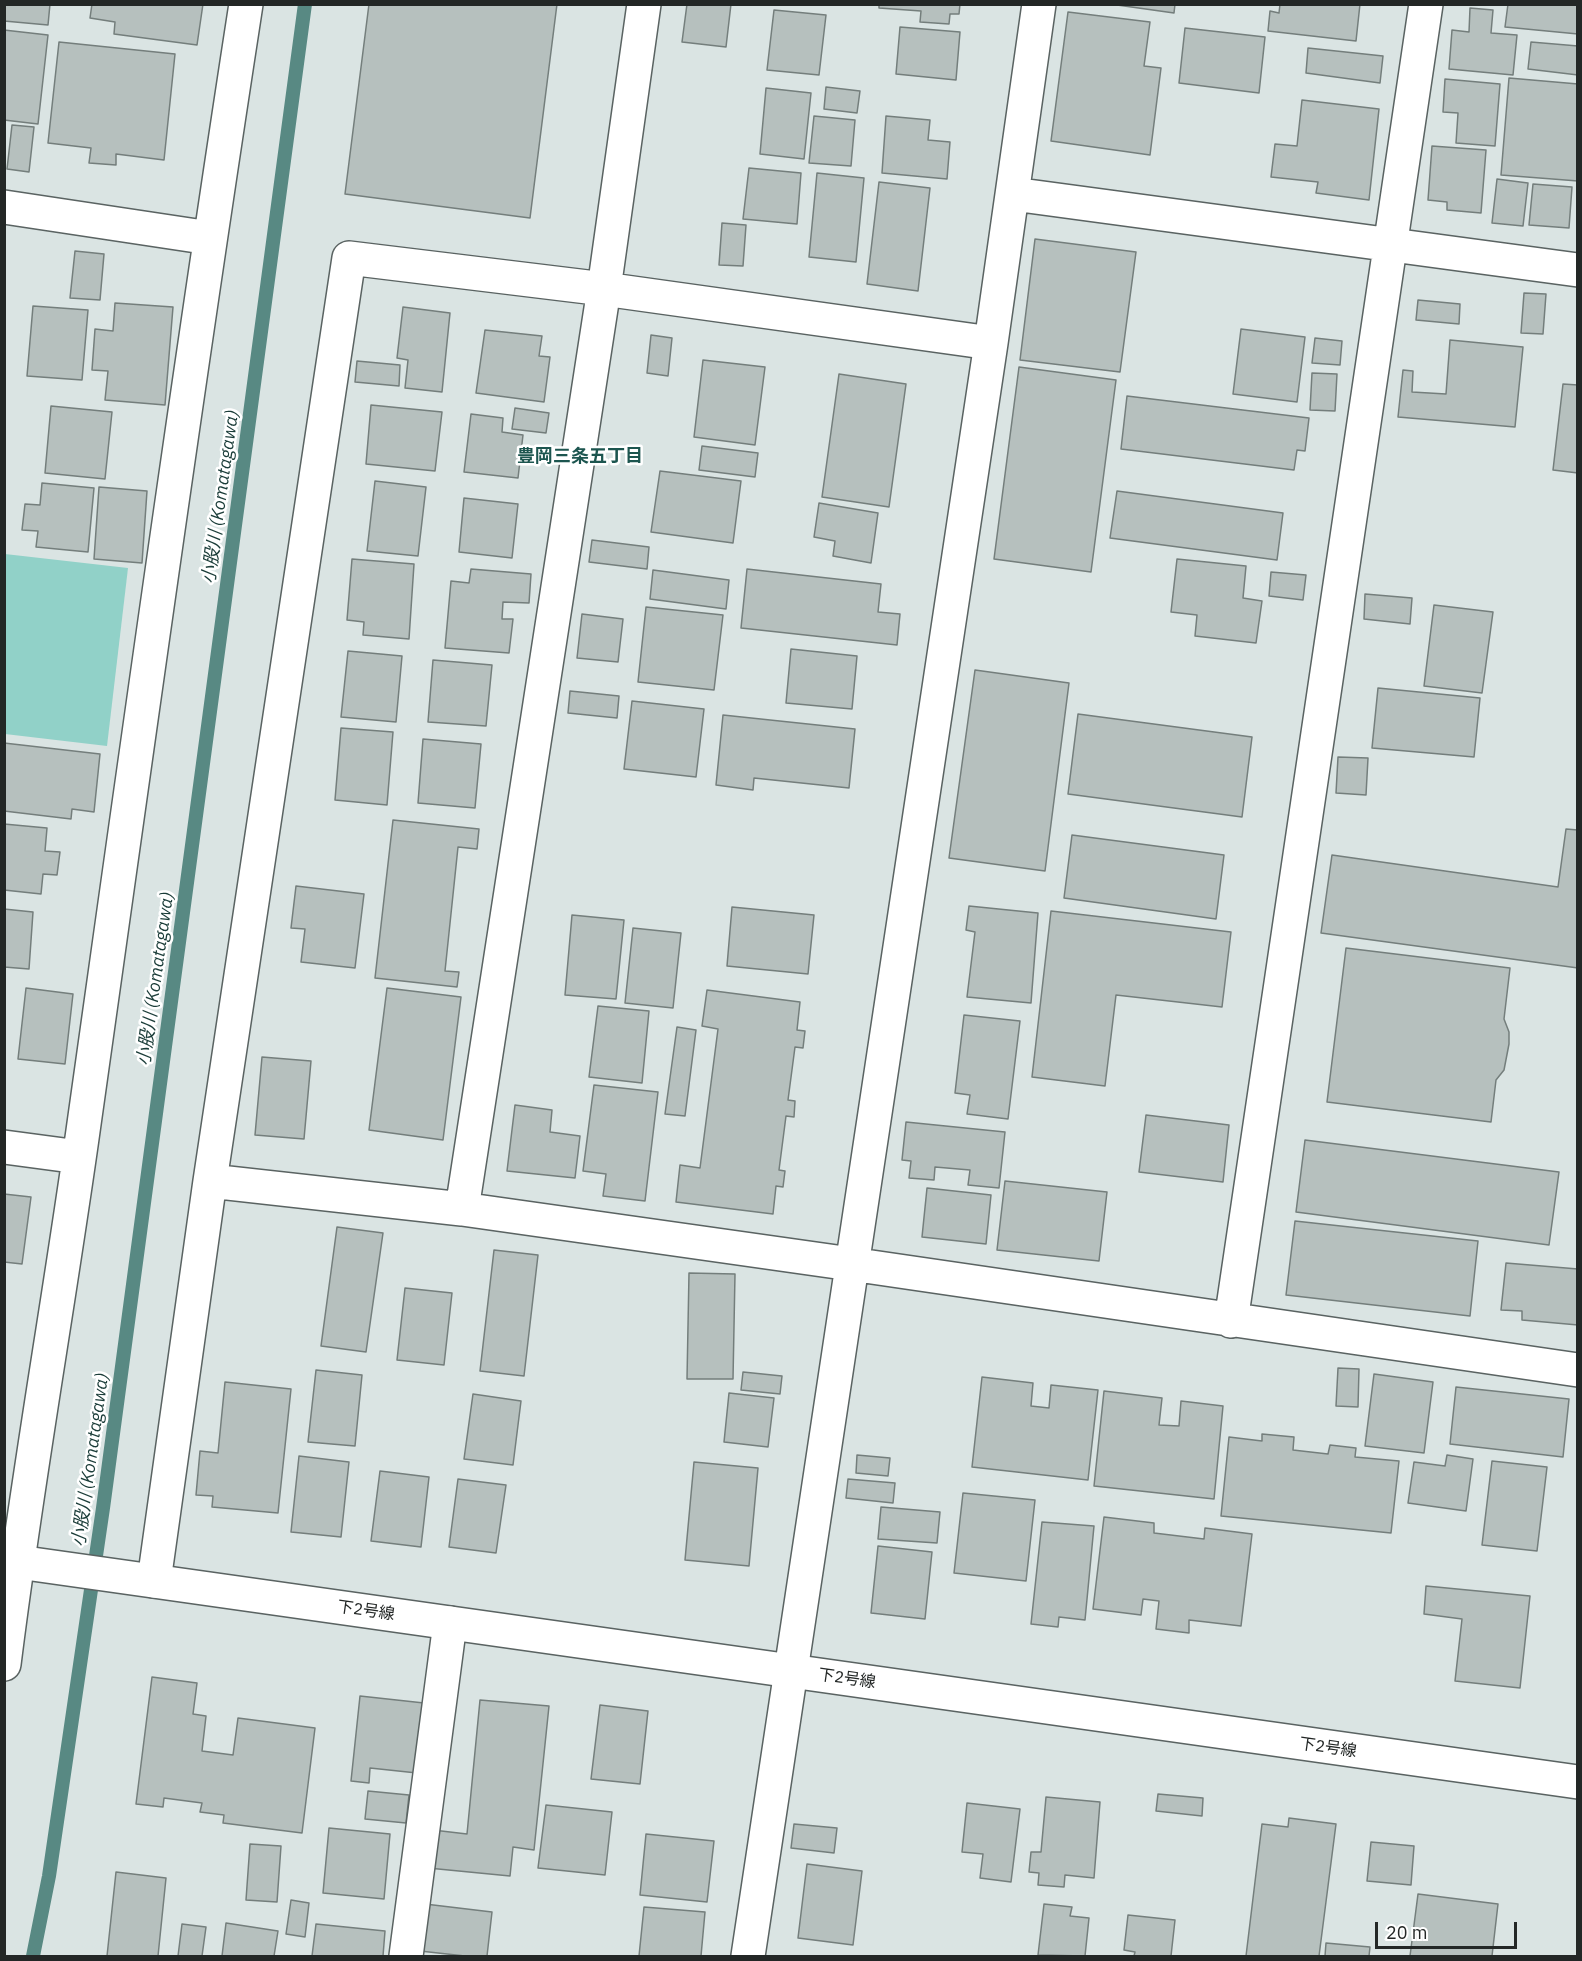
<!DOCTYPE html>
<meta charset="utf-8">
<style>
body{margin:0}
#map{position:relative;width:1582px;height:1961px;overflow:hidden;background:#dae4e3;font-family:"IBM Plex Sans",sans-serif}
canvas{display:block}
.frame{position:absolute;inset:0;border:6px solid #232726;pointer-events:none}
.scale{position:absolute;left:1375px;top:1922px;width:142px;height:27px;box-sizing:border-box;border:3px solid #232726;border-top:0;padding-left:8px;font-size:18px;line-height:21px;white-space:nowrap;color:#232726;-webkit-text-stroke:4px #fff;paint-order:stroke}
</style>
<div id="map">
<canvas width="1582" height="1961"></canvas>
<div class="frame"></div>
<div class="scale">20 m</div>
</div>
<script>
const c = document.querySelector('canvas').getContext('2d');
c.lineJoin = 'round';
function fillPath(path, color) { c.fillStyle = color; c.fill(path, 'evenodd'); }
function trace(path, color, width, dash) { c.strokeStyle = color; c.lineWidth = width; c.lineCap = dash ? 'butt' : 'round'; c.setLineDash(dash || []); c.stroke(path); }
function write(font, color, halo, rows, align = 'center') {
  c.font = font + ' "IBM Plex Sans","Noto Sans JP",sans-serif'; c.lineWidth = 5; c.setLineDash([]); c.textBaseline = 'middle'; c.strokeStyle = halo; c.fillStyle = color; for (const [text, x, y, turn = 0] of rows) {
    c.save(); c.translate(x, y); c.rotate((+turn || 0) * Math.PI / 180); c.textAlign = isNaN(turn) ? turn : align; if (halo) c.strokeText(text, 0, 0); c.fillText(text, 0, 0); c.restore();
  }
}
const green = new Path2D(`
 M5 554 128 568 107 746 5 734Z`);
const stream = new Path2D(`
 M33 1956 49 1876 103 1508 305 4`);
const building = new Path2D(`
 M4 4H50L48 25 4 21Z
 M92 4H203L197 45 114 34 115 22 90 18Z
 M369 4H557L530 218 345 194Z
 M687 4H731L726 47 682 42Z
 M879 4H960L959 14H950L949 24 920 22 921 11 879 8Z
 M1110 4H1175L1174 13Z
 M1280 4H1360L1356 41 1268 31 1270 11 1279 13Z
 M1508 4H1578V34L1505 27Z
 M1470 8 1493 10 1491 33 1517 35 1513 75 1449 69 1452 30 1469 32Z
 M774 10 826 15 819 75 767 70Z
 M1068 12 1150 22 1144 66 1161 68 1150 155 1051 141Z
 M900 27 960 32 956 80 896 74Z
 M1185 28 1265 37 1259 93 1179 83Z
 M4 30 48 35 38 124 4 120Z
 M59 42 175 54 164 160 116 154V165L89 163 91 148 48 143Z
 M1531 42 1578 46V75L1528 69Z
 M1308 48 1383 56 1380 83 1306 73Z
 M1509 78 1578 84V181L1501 175Z
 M1445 79 1500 84 1495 146 1456 143 1458 113 1443 112Z
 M826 87 860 91 857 113 824 109Z
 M766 88 811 93 804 159 760 154Z
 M1302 100 1379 109 1369 200 1316 193 1318 182 1271 177 1275 144 1297 146Z
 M814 116 855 120 851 166 809 163Z
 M886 116 930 120 928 140 950 142 947 179 882 173Z
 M12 125 34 127 29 172 7 169Z
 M1432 146 1486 150 1481 213 1447 210V202L1428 200Z
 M749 168 801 173 797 224 743 219Z
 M817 173 864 178 856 262 809 257Z
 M1497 179 1528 183 1523 226 1492 223Z
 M879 182 930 188 918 291 867 284Z
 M1533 184 1572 187 1569 228 1529 225Z
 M722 223 746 225 743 266 719 265Z
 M1035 239 1136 252 1120 372 1020 360Z
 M75 251 104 254 100 300 70 298Z
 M1524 293 1546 294 1543 334 1521 333Z
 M1418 300 1460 304 1459 324 1416 320Z
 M115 303 173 307 165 405 105 400 108 371 92 370 95 329 113 331Z
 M33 306 88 310 82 380 27 376Z
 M403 307 450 313 442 392 405 388 408 360 397 358Z
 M1241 329 1305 337 1297 402 1233 394Z
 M485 330 542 336 539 356 550 357 544 402 476 393Z
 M651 335 672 338 668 376 647 373Z
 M1315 338 1342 341 1340 365 1312 363Z
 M1450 340 1523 347 1515 427 1398 417 1403 370 1413 371 1412 392 1446 394Z
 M703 360 765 367 755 445 694 437Z
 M357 361 400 365 399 386 355 382Z
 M1019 367 1116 380 1091 572 994 559Z
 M1312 373 1337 374 1335 411 1310 410Z
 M839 374 906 384 889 507 822 497Z
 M1563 384 1578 385V473L1553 470Z
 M1127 396 1309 418 1305 451 1297 450 1294 470 1121 449Z
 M371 405 442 412 435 471 366 464Z
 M51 406 112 412 105 479 45 473Z
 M515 408 549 413 546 433 512 429Z
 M471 414 503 418 502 432 523 435 518 478 464 472Z
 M702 446 758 453 755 477 699 470Z
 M660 471 741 481 733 543 651 532Z
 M375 481 426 487 418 556 367 551Z
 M42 483 94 488 88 552 36 547 38 531 22 530 25 504 40 505Z
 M99 487 147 491 142 563 94 559Z
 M1117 491 1283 513 1277 560 1110 538Z
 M464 498 518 504 512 558 459 552Z
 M819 503 878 513 871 563 833 556 835 541 814 537Z
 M592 540 649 547 647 569 589 562Z
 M352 559 414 564 409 639 363 635 364 622 347 620Z
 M1177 559 1246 566 1243 598 1262 601 1256 643 1195 636 1197 615 1171 612Z
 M471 569 531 574 529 603 503 602 502 619H513L509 653 445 648 451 581 469 583Z
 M747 569 881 584 878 612 900 614 897 645 741 628Z
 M653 570 729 580 726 609 650 599Z
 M1271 572 1306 575 1303 600 1269 596Z
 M1365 594 1412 598 1410 624 1364 619Z
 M1434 605 1493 612 1482 693 1424 686Z
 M646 607 723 615 714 690 638 682Z
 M582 614 623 619 618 662 577 658Z
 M791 649 857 656 852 709 786 703Z
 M348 651 402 656 396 722 341 717Z
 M433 660 492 665 486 726 428 722Z
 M975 670 1069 683 1045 871 949 858Z
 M1378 688 1480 698 1474 757 1372 748Z
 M570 691 619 696 617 718 568 713Z
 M632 701 704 709 696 777 624 769Z
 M1078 714 1252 737 1242 817 1068 794Z
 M723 715 855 729 849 788 754 778 753 790 716 785Z
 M341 728 393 732 387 805 335 800Z
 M423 739 481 744 475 808 418 803Z
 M4 743 100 754 94 812 72 809 71 819 4 811Z
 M1338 757 1368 758 1366 795 1336 793Z
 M393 820 479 829 477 849 458 847 445 971 459 972 457 987 375 978Z
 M4 824 47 828 45 851 60 852 57 875 43 874 41 894 4 890Z
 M1566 829 1578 830V968L1321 933 1332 855 1558 887Z
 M1072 835 1224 855 1216 919 1064 898Z
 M296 886 364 894 355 968 301 962 305 929 291 928Z
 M969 906 1038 913 1031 1003 967 997 975 932 966 930Z
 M732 907 814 915 808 974 727 966Z
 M4 909 33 912 29 969 4 967Z
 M1051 911 1231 932 1222 1007 1116 995 1105 1086 1032 1077Z
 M572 915 624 920 616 999 565 995Z
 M633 928 681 933 673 1008 625 1003Z
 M1346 948 1510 968 1504 1019 1509 1032V1044L1504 1070 1496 1080 1491 1122 1327 1102Z
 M26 988 73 994 65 1064 18 1059Z
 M387 988 461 997 443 1140 369 1130Z
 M707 990 800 1002 797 1030 805 1031 803 1048 795 1047 788 1100 795 1101 794 1117 786 1116 779 1170 785 1171 783 1187 776 1186 773 1214 676 1202 680 1165 700 1168 718 1029 702 1026Z
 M598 1006 649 1011 642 1083 589 1077Z
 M964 1015 1020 1021 1008 1119 967 1114 970 1095 955 1093Z
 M677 1027 696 1030 685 1116 665 1114Z
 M262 1057 311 1061 304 1139 255 1135Z
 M594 1085 658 1092 645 1201 603 1196 606 1174 583 1171Z
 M515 1105 552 1110 550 1132 580 1136 575 1178 507 1171Z
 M1146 1115 1229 1125 1223 1182 1139 1172Z
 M906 1122 1005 1132 999 1188 968 1185 970 1170 935 1167 934 1180 909 1178 911 1161 902 1160Z
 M1305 1140 1559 1172 1549 1245 1296 1212Z
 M1005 1181 1107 1192 1099 1261 997 1250Z
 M927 1188 991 1195 986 1244 922 1237Z
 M4 1194 31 1197 22 1264 4 1262Z
 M1295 1221 1478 1241 1470 1316 1286 1295Z
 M337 1227 383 1233 366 1352 321 1346Z
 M494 1250 538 1255 524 1376 480 1371Z
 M1506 1263 1578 1269V1325L1522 1320V1311L1501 1310Z
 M689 1273 735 1274 733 1379H687Z
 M405 1288 452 1293 444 1365 397 1360Z
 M1338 1368 1359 1369 1358 1407 1336 1406Z
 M316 1370 362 1375 355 1446 308 1442Z
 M743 1372 782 1376 780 1394 741 1390Z
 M1374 1374 1433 1382 1424 1453 1365 1446Z
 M982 1377 1033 1383 1031 1406 1049 1408 1051 1385 1098 1390 1088 1480 972 1467Z
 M225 1382 291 1389 278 1513 212 1507 213 1496 196 1495 200 1451 218 1453Z
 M1456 1387 1569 1399 1563 1457 1450 1444Z
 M1104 1391 1162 1398 1159 1425 1179 1426 1181 1401 1223 1406 1214 1499 1094 1486Z
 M729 1393 774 1398 768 1447 724 1442Z
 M473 1394 521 1401 513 1465 464 1459Z
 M1262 1434 1294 1437 1293 1450 1328 1454 1330 1445 1356 1448 1355 1457 1399 1461 1391 1533 1221 1516 1229 1437 1262 1441Z
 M857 1455 890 1458 888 1476 856 1473Z
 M1447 1455 1473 1459 1466 1511 1408 1503 1414 1462 1445 1466Z
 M299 1456 349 1462 341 1537 291 1532Z
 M1492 1461 1547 1467 1537 1551 1482 1545Z
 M694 1462 758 1468 749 1566 685 1560Z
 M380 1471 429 1477 421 1547 371 1541Z
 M458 1479 506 1485 496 1553 449 1547Z
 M848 1479 895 1483 893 1503 846 1498Z
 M963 1493 1035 1500 1026 1581 954 1573Z
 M881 1507 940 1512 937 1543 878 1539Z
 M1104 1517 1154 1523V1533L1204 1539 1205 1528 1252 1534 1241 1626 1189 1620V1633L1156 1629 1159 1601 1143 1599 1141 1615 1093 1609Z
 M1042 1522 1094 1526 1085 1620 1059 1617 1058 1627 1031 1624Z
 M878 1546 932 1552 925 1619 871 1613Z
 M1426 1586 1530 1596 1520 1688 1455 1681 1462 1619 1424 1614Z
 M152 1677 197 1683 193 1714 206 1716 202 1751 233 1755 238 1718 315 1728 302 1833 223 1823 224 1815 200 1812 202 1803 164 1798 163 1807 136 1804Z
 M360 1696 424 1703 417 1773 370 1768 369 1783 351 1781Z
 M480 1700 549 1706 534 1850 513 1847 510 1876 428 1868 433 1830 467 1834Z
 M600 1705 648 1711 640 1784 591 1779Z
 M368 1791 409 1795 406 1823 365 1819Z
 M1158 1794 1203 1798 1202 1816 1156 1811Z
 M1046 1797 1100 1802 1094 1878 1065 1875 1064 1887 1038 1885 1039 1873 1029 1872 1031 1852H1041Z
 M967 1803 1020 1809 1011 1882 980 1878 983 1854 962 1852Z
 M546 1805 612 1812 605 1875 538 1868Z
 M1289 1818 1336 1824 1319 1956H1246L1262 1824 1288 1827Z
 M794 1824 837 1828 834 1853 791 1848Z
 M329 1828 390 1834 384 1899 323 1893Z
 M646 1834 714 1841 707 1902 640 1895Z
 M1371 1842 1414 1846 1411 1885 1367 1881Z
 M250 1844 281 1846 277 1902 246 1900Z
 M807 1864 862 1871 853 1945 798 1938Z
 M116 1872 166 1878 158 1956H107Z
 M1418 1894 1498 1904 1492 1956H1410Z
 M291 1900 309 1903 305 1937 286 1934Z
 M425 1904 492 1912 487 1956H465L420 1951Z
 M1044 1904 1072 1907 1070 1916 1089 1918 1085 1956 1038 1955Z
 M644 1907 705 1912 701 1956H639Z
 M1128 1915 1175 1920 1171 1956H1134L1135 1952 1124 1950Z
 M226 1923 278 1931 274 1956H222Z
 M182 1924 206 1927 202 1956H178Z
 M316 1924 385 1931 383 1956H388H312Z
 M1326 1943 1370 1947 1369 1956H1325Z`);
const minor = new Path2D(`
 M1013 194 1578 270
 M4 207 210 238
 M4 1147 79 1157
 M210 1181 462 1209 851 1264 1578 1370
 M462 1209 604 289 644 4
 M1231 1321 1426 4
 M154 1581 210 1181 349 258 604 289 991 343
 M4 1664C26 1486 58 1309 83 1131 136 755 188 379 246 4
 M406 1956 450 1623
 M748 1956 991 343 1039 4`);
const tertiary = new Path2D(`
 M4 1560 1578 1782`);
const streetNames = [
 ["下2号線",366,1611,8],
 ["下2号線",847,1679,8],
 ["下2号線",1328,1748,8]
];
const neighbourhoodNames = [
 ["豊岡三条五丁目",580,457]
];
const waterNames = [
 ["小股川 (Komatagawa)",221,497,-82],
 ["小股川 (Komatagawa)",156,979,-82],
 ["小股川 (Komatagawa)",91,1460,-82]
];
fillPath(green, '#91d1c8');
trace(stream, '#588983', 14);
fillPath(building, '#b6c0be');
trace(building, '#747e7c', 1.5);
trace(minor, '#5a6362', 36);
trace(tertiary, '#5a6362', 36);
trace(minor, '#fff', 33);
trace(tertiary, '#fff', 33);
write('16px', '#232726', '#fff', streetNames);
write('bold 18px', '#1c554f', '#fff', neighbourhoodNames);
write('italic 18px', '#1a3c38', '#fff', waterNames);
</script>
